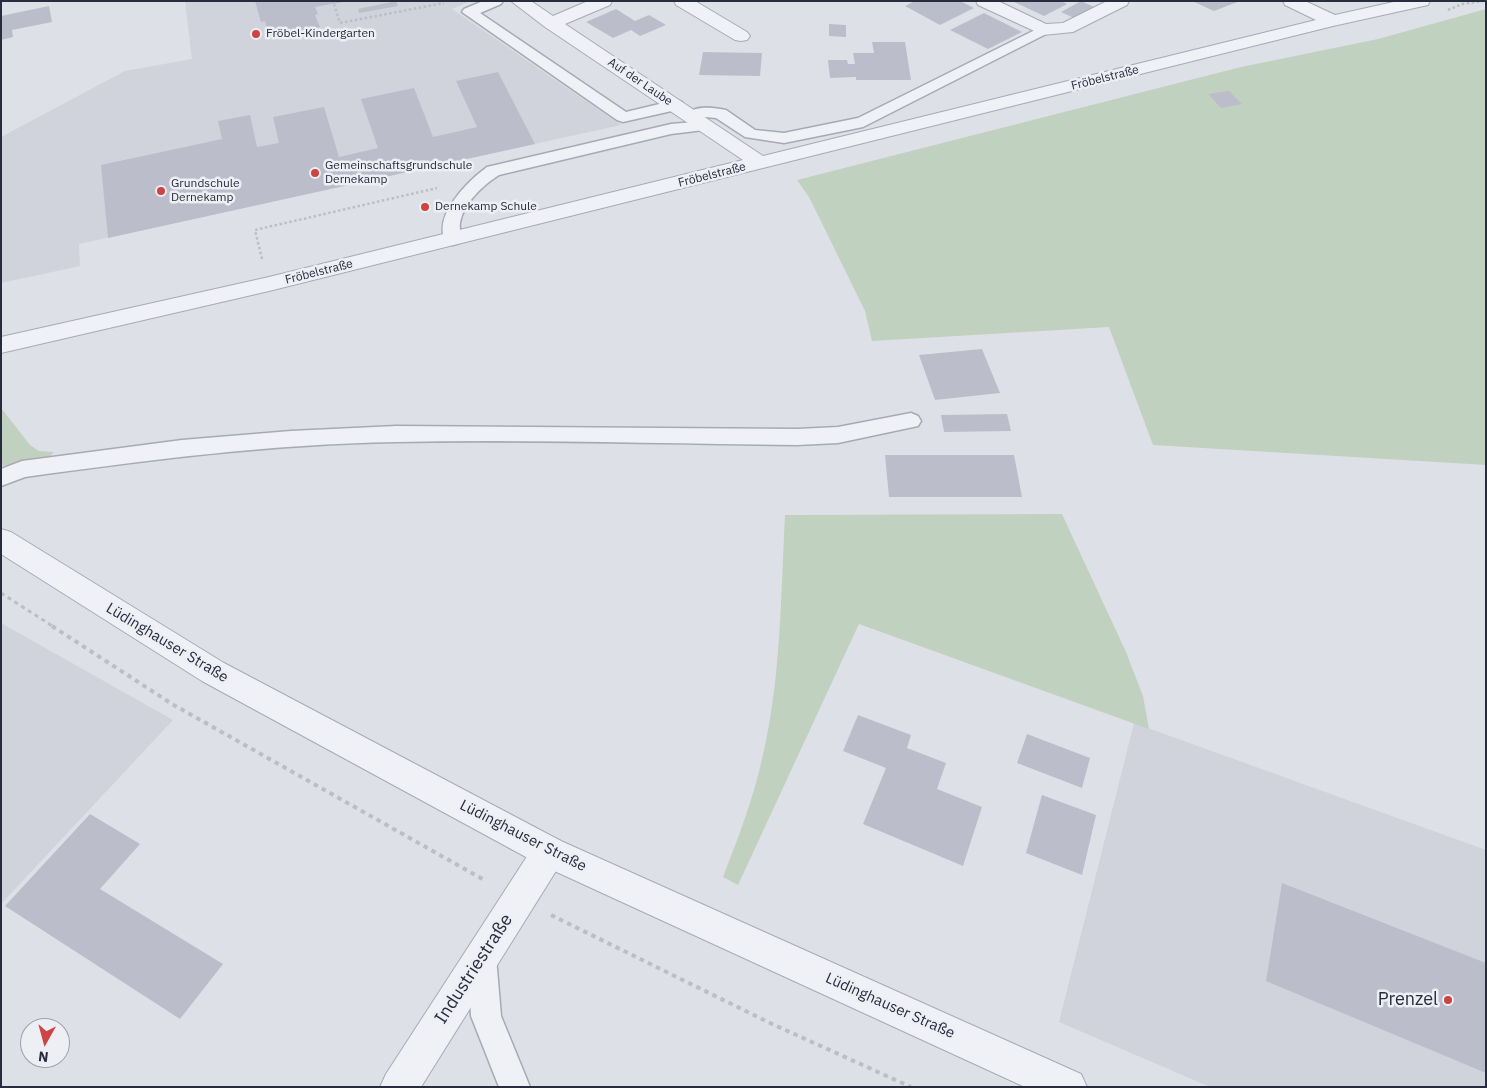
<!DOCTYPE html>
<meta charset="utf-8">
<style>
body{margin:0}
#map{position:relative;width:1487px;height:1088px;overflow:hidden;background:#dee0e7;font-family:"IBM Plex Sans",sans-serif}
canvas{display:block}
.frame{position:absolute;inset:0;border:2px solid #272c3e;pointer-events:none}
.north{position:absolute;left:20px;top:1018px;width:50px;height:50px;box-sizing:border-box;background:#edeff5;border:1px solid #9ea1ac;border-radius:50%;rotate:187deg;font-size:14px;font-weight:700;line-height:20px;text-align:center;color:#272c3e}
.north::after{content:'';display:block;margin:auto;width:18px;height:22px;background:#cc4443;clip-path:polygon(50% 0,100% 100%,50% 72%,0 100%)}
</style>
<div id="map">
<canvas width="1487" height="1088"></canvas>
<div class="frame"></div>
<div class="north">N</div>
</div>
<script>
const c = document.querySelector('canvas').getContext('2d');
c.lineJoin = 'round';
function fillPath(path, color) { c.fillStyle = color; c.fill(path, 'evenodd'); }
function trace(path, color, width, dash) { c.strokeStyle = color; c.lineWidth = width; c.lineCap = dash ? 'butt' : 'round'; c.setLineDash(dash || []); c.stroke(path); }
function write(font, color, halo, rows, align = 'center') {
  c.font = font + ' "IBM Plex Sans",sans-serif'; c.lineWidth = 5; c.setLineDash([]); c.textBaseline = 'middle'; c.strokeStyle = halo; c.fillStyle = color; for (const [text, x, y, turn = 0] of rows) {
    c.save(); c.translate(x, y); c.rotate((+turn || 0) * Math.PI / 180); c.textAlign = isNaN(turn) ? turn : align; if (halo) c.strokeText(text, 0, 0); c.fillText(text, 0, 0); c.restore();
  }
}
const built = new Path2D(`
 M185 1H471L452 9 621 125 79 244 80 266 1 283V137L125 71 192 59Z
 M1 623 173 720 1 904Z
 M1134 723 1486 850V1087H1210L1059 1022Z`);
const green = new Path2D(`
 M1486 9V465L1153 445 1109 327 872 341 865 311 809 197 797 180 1241 67 1378 39Z
 M1 408 30 445 39 451 54 452 49 457 1 466Z
 M1062 514 1126 652 1143 696 1149 729 859 624 738 885 723 877C739 836 755 794 764 750 781 675 781 592 785 515Z`);
const building = new Path2D(`
 M255 1H343V2L315 7 318 14 315 15 320 27 269 37 265 21 261 22Z
 M396 1 398 6 359 13 358 9Z
 M915 1H960L974 8 940 25 905 6Z
 M1012 1H1061L1067 4 1044 16Z
 M1081 1 1094 7 1074 18 1061 12Z
 M1192 1H1240L1214 11Z
 M49 6 52 22 12 30 13 37 1 40V16Z
 M616 9 635 21 649 15 666 25 640 36 631 30 613 38 586 22Z
 M984 13 1022 32 988 49 950 30Z
 M829 24 846 25V37L829 36Z
 M872 42H905L911 80H856V77L830 78 828 60H847L848 64H855L853 53H874Z
 M703 52 762 53 760 76 699 75Z
 M498 72 535 144 108 238 101 165 222 139 218 121 250 115 257 147 279 143 273 117 324 107 339 157 378 148 361 99 414 88 433 137 477 127 456 81Z
 M1229 91 1242 104 1221 108 1208 94Z
 M982 349 1000 393 935 400 919 355Z
 M1007 414 1011 431 944 432 941 415Z
 M885 455H1014L1022 497H889Z
 M858 715 911 735 907 748 946 763 937 789 982 807 963 866 863 824 886 768 843 751Z
 M1027 734 1090 758 1082 788 1017 763Z
 M1042 795 1096 815 1082 875 1026 853Z
 M90 814 140 844 100 889 223 964 180 1019 5 906Z
 M1282 883 1486 963V1073L1266 981Z`);
const pathFar2 = new Path2D(`
 M334 4 340 23 444 3
 M1448 10 1462 4 1483 1
 M262 259 255 230 437 188`);
const pathFar1 = new Path2D(`
 M1 593 54 627`);
const path = new Path2D(`
 M52 626 172 704 486 881
 M551 915 770 1023 911 1087`);
const service = new Path2D(`
 M483 1H503L501 4 480 13 626 112 676 100 682 102 684 105 682 108 676 110 623 122 617 120 462 12 464 9Z
 M1043 26 1048 27 1050 30 1048 33 863 127 784 143 745 137 716 118 705 117 692 121 686 119 684 116C693 105 713 107 726 110L755 130 784 133 858 118Z
 M706 121 712 123 714 126 712 129 671 134 499 175C483 185 463 204 460 223 459 228 461 234 462 239L459 243 453 245 447 243C430 218 468 181 487 167L671 124Z
 M911 413 918 416 921 421 918 426 838 443 797 445C664 444 530 439 396 442 272 444 148 460 25 477L1 486V469L22 461 182 440 291 431 396 426 797 429 838 427Z
 M482 943 492 947 496 957 501 1016 530 1087H499L471 1016 468 957 472 947Z`);
const minor = new Path2D(`
 M511 1H531L553 16 588 1H612L610 5 565 24 763 156 1316 20 1285 5 1283 1H1305L1335 15 1398 1H1430L1428 5 1333 26 269 291 1 353V337L269 277 743 160 545 27Z
 M674 1H695L747 32 750 36 747 40 741 41 735 40 676 5Z
 M976 1H998L1046 24 1063 23 1107 1H1129L1127 5 1073 32 1043 35 978 5Z
 M549 836 561 841 566 852 561 863 421 1087H380L386 1074 537 841Z`);
const tertiary = new Path2D(`
 M1 529 11 532 224 663 561 841 1081 1074 1087 1087H1025L537 863 202 681 1 554Z`);
const markers = [
 [256,34,5,"#cc4443"],
 [315,173,5,"#cc4443"],
 [161,191,5,"#cc4443"],
 [425,207,5,"#cc4443"],
 [1448,1000,5,"#cc4443"]
];
const farPoinames = [
 ["Fröbel-Kindergarten",266,34],
 ["Gemeinschaftsgrundschule",325,166],
 ["Dernekamp",325,180],
 ["Grundschule",171,184],
 ["Dernekamp",171,198],
 ["Dernekamp Schule",435,207]
];
const farStreetnames = [
 ["Fröbelstraße",1105,78,-14],
 ["Auf der Laube",640,82,34],
 ["Fröbelstraße",712,175,-14],
 ["Fröbelstraße",319,272,-14]
];
const streetNames = [
 ["Lüdinghauser Straße",167,643,31],
 ["Lüdinghauser Straße",523,836,27],
 ["Lüdinghauser Straße",890,1006,24]
];
const nearStreetnames = [
 ["Industriestraße",474,969,-57]
];
const nearPoinames = [
 ["Prenzel",1438,1000]
];
fillPath(built, '#d0d2dc');
fillPath(green, '#c1d1bf');
fillPath(building, '#bbbeca');
trace(service, '#a7aab4', 3);
trace(minor, '#a7aab4', 2);
trace(tertiary, '#a7aab4', 2);
trace(pathFar2, '#bcbec6', 2.5, [2.5, 2.5]);
trace(pathFar1, '#bcbec6', 3, [4, 4]);
trace(path, '#bcbec6', 4, [4.5, 4.5]);
fillPath(service, '#f0f1f6');
fillPath(minor, '#f0f1f6');
fillPath(tertiary, '#f0f1f6');
for (const [x, y, r, color] of markers) { const dot = new Path2D(); dot.arc(x, y, r, 0, 2 * Math.PI); c.fillStyle = color; c.fill(dot); trace(dot, '#edeff5', 2); }
write('12px', '#272c3e', '#edeff5', farPoinames, 'left');
write('12px', '#272c3e', '#edeff5', farStreetnames);
write('15px', '#272c3e', '#edeff5', streetNames);
write('18px', '#272c3e', '#edeff5', nearStreetnames);
write('18px', '#272c3e', '#edeff5', nearPoinames, 'right');
</script>
